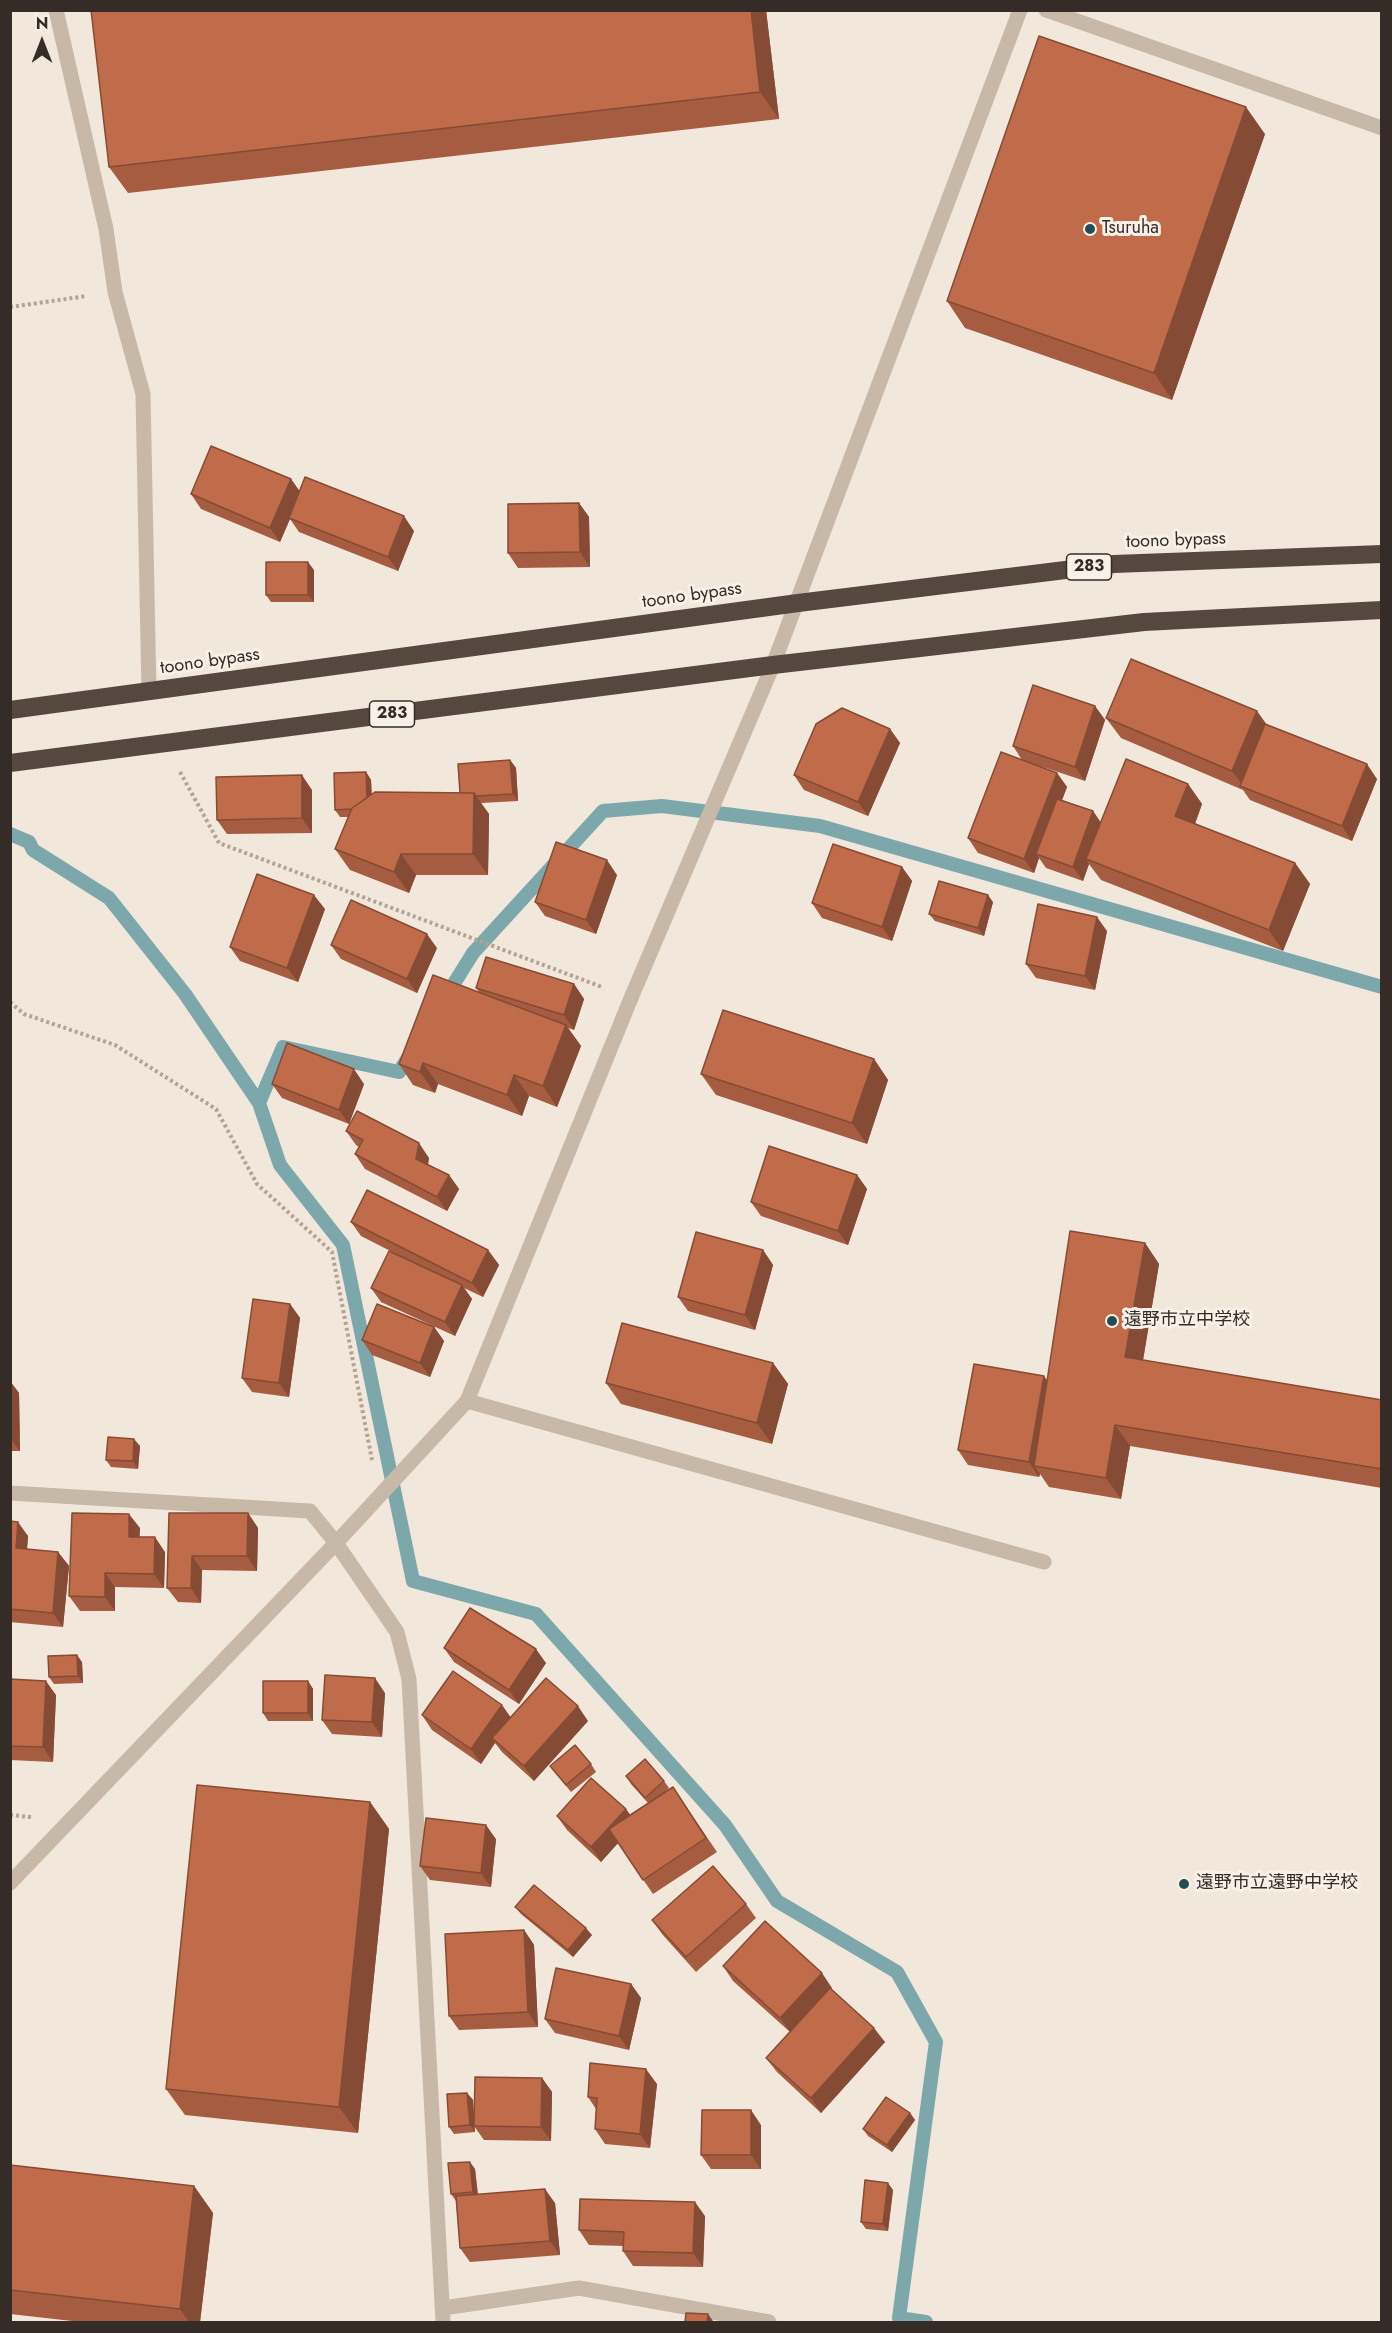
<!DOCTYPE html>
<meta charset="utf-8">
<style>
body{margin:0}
#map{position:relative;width:1392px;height:2333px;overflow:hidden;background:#f1e7db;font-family:Jost,sans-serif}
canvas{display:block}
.frame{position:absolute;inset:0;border:12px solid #352c28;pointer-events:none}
.north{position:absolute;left:12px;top:12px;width:60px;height:60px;-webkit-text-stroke:4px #f8f1e7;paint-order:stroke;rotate:0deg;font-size:16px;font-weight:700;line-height:24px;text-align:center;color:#352c28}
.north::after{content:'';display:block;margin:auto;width:21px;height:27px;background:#352c28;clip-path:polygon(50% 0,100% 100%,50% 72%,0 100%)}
</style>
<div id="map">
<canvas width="1392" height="2333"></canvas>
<div class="frame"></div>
<div class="north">N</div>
</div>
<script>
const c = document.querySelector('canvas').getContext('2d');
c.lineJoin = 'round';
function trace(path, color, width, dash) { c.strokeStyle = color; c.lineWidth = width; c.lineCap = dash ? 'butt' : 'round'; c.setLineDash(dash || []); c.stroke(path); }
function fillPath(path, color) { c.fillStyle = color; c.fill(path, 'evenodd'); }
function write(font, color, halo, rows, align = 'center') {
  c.font = font + ' Jost,"Noto Sans JP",sans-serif'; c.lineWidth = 6; c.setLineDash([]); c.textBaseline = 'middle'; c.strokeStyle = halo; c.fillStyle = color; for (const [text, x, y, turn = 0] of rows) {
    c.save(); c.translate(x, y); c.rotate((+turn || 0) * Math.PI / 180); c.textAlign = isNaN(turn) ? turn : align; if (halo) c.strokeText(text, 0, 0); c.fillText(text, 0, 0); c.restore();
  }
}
const stream = new Path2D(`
 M10 834 29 842 33 850 109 898 185 994 259 1103 280 1165 343 1245 413 1581 536 1614 725 1825 777 1901 897 1972 936 2042 899 2318 926 2322
 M445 998 473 953 603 811 662 806 820 826 1382 987
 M259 1103 283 1047 399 1072 411 1053`);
const path = new Path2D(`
 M10 307 87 296
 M180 772 219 843 602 987
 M10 1002 24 1014 115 1045 216 1109 257 1184 332 1252 372 1460
 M10 1815 31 1817`);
const minor = new Path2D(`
 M56 10 106 229 115 292 143 394 149 692
 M1046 10 1382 128
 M467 1401 1044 1562
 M10 1493 310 1511 336 1543 397 1632 409 1679 443 2322
 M10 1883 336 1543 467 1401 631 998 773 665 1020 10
 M443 2308 579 2288 769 2322`);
const highway = new Path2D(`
 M10 710 798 603 1114 564 1382 554
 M10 763 773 665 1144 622 1382 610`);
const wall = new Path2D(`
 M766 10 779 119 128 193 109 167Z
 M1265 134 1172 400 965 328 947 301Z
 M291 479 299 491 414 531 398 571 299 532 290 519 280 542 201 509 191 494Z
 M579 503 589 517 590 567 518 568 508 553Z
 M314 570V602H271L266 595Z
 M1095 706 1105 720 1085 781 1031 763 1057 773 1067 787 1062 800 1093 811 1101 823 1188 784 1202 804 1195 824 1295 863 1310 884 1283 951 1101 880 1089 864 1083 881 1046 868 1039 858 1034 873 978 853 968 838 1022 760 1013 746Z
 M1106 718 1267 725 1377 779 1352 841 1250 800 1243 790 1121 738Z
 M890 729 900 743 868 816 804 790 794 775Z
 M510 760 516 768 518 801 481 803 489 814 488 875H416L409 893 350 870 335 849 348 817H340L335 810 366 772 371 780 372 795 460 793Z
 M312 790V833L227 834 217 820Z
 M902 867 912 881 892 941 822 918 812 903Z
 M617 875 596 934 545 916 535 902Z
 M993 902 984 936 935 921 929 914Z
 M325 909 298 982 240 961 230 947Z
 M1107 931 1095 990 1036 978 1026 964Z
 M331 945 437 948 417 993 341 959Z
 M574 984 584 999 574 1030 568 1028 581 1046 557 1107 529 1096 522 1116 438 1084 435 1093 413 1085 399 1064 480 993 476 988Z
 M874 1059 888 1080 867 1144 716 1095 701 1074Z
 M272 1084H364L349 1124 282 1098Z
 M346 1131 429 1158 428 1165 449 1175 459 1189 447 1211 365 1169 355 1154 359 1147 356 1145Z
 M857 1175 867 1189 848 1245 761 1216 751 1202Z
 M351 1222 488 1250 499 1265 483 1297 464 1288 472 1299 455 1336 381 1302 371 1288 408 1260 361 1236Z
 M1145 1243 1159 1264 1143 1360 1382 1400V1488L1130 1446 1121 1499 1049 1487 1040 1474 1039 1477 968 1465 958 1450 1047 1380Z
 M763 1250 773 1265 755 1330 688 1311 678 1297Z
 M290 1304 300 1318 289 1397 252 1392 242 1378Z
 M434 1327 444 1341 430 1377 372 1355 362 1340Z
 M773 1363 788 1384 772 1444 621 1404 606 1383Z
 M10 1381 19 1393 20 1451H10Z
 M140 1446 138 1469 111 1467 106 1460Z
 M169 1513H248L258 1528 257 1571 202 1570 201 1603 178 1602 167 1588Z
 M10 1521 28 1536 27 1549 58 1552 69 1566 63 1627 10 1622Z
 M140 1528 139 1537 165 1552 164 1588 115 1587V1611H80L69 1596Z
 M444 1648 546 1663 519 1704 454 1662Z
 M82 1662 83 1683 54 1684 49 1677Z
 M10 1679 56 1695 53 1762 10 1760Z
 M308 1681 313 1689V1721H268L263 1713Z
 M385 1693 382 1737 332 1734 322 1720Z
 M422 1715 510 1717 588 1721 534 1781 502 1752 495 1743 481 1764 432 1730Z
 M591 1764 596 1772 571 1792 550 1766Z
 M626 1776 664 1781 669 1788 663 1794 673 1787 717 1852 653 1894 618 1843 601 1862 567 1830 557 1816 626 1809 630 1815 648 1803 631 1784Z
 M370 1802 389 1829 358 2133 185 2115 166 2089Z
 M496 1839 491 1887 430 1880 420 1866Z
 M746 1904 756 1918 696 1972 662 1934 652 1920Z
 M515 1907 592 1935 573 1957 521 1914Z
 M524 1930 534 1945 538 2027 459 2030 449 2016Z
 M723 1966 832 1988 831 1989 885 2042 821 2113 777 2072 766 2058 790 2032 733 1981Z
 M631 1984 641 1998 629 2050 555 2033 545 2019Z
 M542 2078 552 2092 551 2141 484 2140 474 2126 475 2132 454 2134 449 2127 467 2093 473 2100 474 2123Z
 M657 2084 650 2148 605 2144 595 2129 596 2109 588 2097Z
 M910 2113 915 2120 892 2152 868 2136 863 2129Z
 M761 2125V2169H711L701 2155Z
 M10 2165 194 2186 213 2213 200 2322H81L10 2314Z
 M475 2169 478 2194 555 2203 560 2255 470 2262 460 2248 456 2201 451 2194Z
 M893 2190 888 2231 866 2229 861 2222Z
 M705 2216 703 2267 633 2266 623 2251 624 2246 589 2245 579 2230Z`);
const shadedWall = new Path2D(`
 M751 10H766L779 119 760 92Z
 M1246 107 1265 134 1172 400 1154 373Z
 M291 479 301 493 280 542 270 528Z
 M579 503 589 517 590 567 580 552Z
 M404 516 414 531 398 571 388 557Z
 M308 562 314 570V602L308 595Z
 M1095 706 1105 720 1085 781 1075 767Z
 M1257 711 1272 732 1244 787 1232 771Z
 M890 729 900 743 868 816 858 802Z
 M510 760 516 768 518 801 513 794Z
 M1367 764 1377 779 1352 841 1342 826Z
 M366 772 371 780 372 816 367 809Z
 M1057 773 1067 787 1041 855 1036 854 1039 858 1034 873 1024 859Z
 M302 775 312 790V833L302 818Z
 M1188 784 1202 804 1190 837 1175 816Z
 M474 793 489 814 488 875 473 854Z
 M1093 811 1103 826 1086 859 1089 864 1083 881 1073 867Z
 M401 854 416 875 409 893 394 872Z
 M607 860 617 875 596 934 586 920Z
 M1295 863 1310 884 1283 951 1269 930Z
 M902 867 912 881 892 941 882 927Z
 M314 895 325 909 298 982 287 968Z
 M988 895 993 902 984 936 978 928Z
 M1097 917 1107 931 1095 990 1085 976Z
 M427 934 437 948 417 993 407 979Z
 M574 984 584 999 574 1030 564 1015Z
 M566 1025 581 1046 557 1107 543 1086Z
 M874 1059 888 1080 867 1144 852 1123Z
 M423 1063 438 1084 435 1093 420 1072Z
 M354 1069 364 1084 349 1124 339 1110Z
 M514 1075 529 1096 522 1116 507 1095Z
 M419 1143 429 1158 426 1173 416 1159Z
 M449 1175 459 1189 447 1211 437 1197Z
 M857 1175 867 1189 848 1245 838 1231Z
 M1145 1243 1159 1264 1140 1378 1125 1357Z
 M488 1250 499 1265 483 1297 472 1283Z
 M763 1250 773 1265 755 1330 745 1315Z
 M462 1285 472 1299 455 1336 445 1322Z
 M290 1304 300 1318 289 1397 279 1383Z
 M434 1327 444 1341 430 1377 420 1363Z
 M773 1363 788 1384 772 1444 757 1423Z
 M1044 1376 1054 1390 1034 1466 1040 1474 1039 1477 1029 1462Z
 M10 1381 19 1393 20 1451 10 1438Z
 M1115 1425 1130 1446 1121 1499 1106 1478Z
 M134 1439 140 1446 138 1469 133 1461Z
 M248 1513 258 1528 257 1571 247 1556Z
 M129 1514 140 1528 139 1551 129 1537Z
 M18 1522 28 1536 26 1562 16 1548Z
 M155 1537 165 1552 164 1588 154 1574Z
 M58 1552 69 1566 63 1627 53 1613Z
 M192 1556 202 1570 201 1603 191 1588Z
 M105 1573 115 1587V1611L105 1597Z
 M536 1649 546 1663 519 1704 509 1690Z
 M77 1655 82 1662 83 1683 78 1676Z
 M375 1678 385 1693 382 1737 372 1722Z
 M46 1681 56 1695 53 1762 43 1747Z
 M308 1681 313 1689V1721L308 1713Z
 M502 1705 512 1719 492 1738 495 1743 481 1764 471 1749Z
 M578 1706 588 1721 534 1781 524 1766Z
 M370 1802 389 1829 358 2133 339 2107Z
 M626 1809 636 1823 601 1862 591 1847Z
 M486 1825 496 1839 491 1887 481 1873Z
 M586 1928 592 1935 573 1957 568 1950Z
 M524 1930 534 1945 538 2027 528 2012Z
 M822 1973 832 1988 790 2032 780 2018Z
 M631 1984 641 1998 629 2050 619 2036Z
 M874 2028 885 2042 821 2113 811 2098Z
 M646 2069 657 2084 650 2148 640 2134Z
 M542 2078 552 2092 551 2141 541 2127Z
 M467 2093 473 2100 475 2132 470 2125Z
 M751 2110 761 2125V2169L751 2155Z
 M910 2113 915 2120 892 2152 887 2145Z
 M470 2162 475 2169 478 2199 473 2192Z
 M888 2183 893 2190 888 2231 883 2224Z
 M194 2186 213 2213 200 2322H189L180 2309Z
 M545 2189 555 2203 560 2255 550 2241Z
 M695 2202 705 2216 703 2267 693 2253Z
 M708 2314 713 2321V2322H707Z`);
const building = new Path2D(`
 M91 10H751L760 92 109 167Z
 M1039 36 1246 107 1154 373 947 301Z
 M211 446 291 479 270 528 191 494Z
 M305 477 404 516 388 557 289 518Z
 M579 503 580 552 508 553V504Z
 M266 562H308V595H266Z
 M1131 659 1257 711 1232 771 1106 718Z
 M1033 685 1095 706 1075 767 1013 746Z
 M842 708 890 729 858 802 794 775 816 724Z
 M1265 724 1367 764 1342 826 1240 786Z
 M1001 752 1057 773 1024 859 968 838Z
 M1126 759 1188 784 1175 816 1295 863 1269 930 1086 859Z
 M510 760 513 794 476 796 474 793H460L458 764Z
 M366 772 367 798 352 808 351 809 335 810 334 773Z
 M302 775V818L217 820 216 777Z
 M375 792 474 793 473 854H401L394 872 335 849 352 808Z
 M1057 799 1093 811 1073 867 1036 854Z
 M556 842 607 860 586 920 535 902Z
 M833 844 902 867 882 927 812 903Z
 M257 874 314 895 287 968 230 947Z
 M939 881 988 895 978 928 929 914Z
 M351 900 427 934 407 979 331 945Z
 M1038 904 1097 917 1085 976 1026 964Z
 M486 957 574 984 564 1015 476 988Z
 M433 975 566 1025 543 1086 514 1075 507 1095 423 1063 420 1072 399 1064Z
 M723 1010 874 1059 852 1123 701 1074Z
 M287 1043 354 1069 339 1110 272 1084Z
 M357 1111 419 1143 416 1159 449 1175 437 1197 355 1154 363 1140 346 1131Z
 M769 1146 857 1175 838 1231 751 1202Z
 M367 1190 488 1250 472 1283 351 1222Z
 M1070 1231 1145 1243 1125 1357 1382 1400V1469L1115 1425 1106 1478 1034 1466Z
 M696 1232 763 1250 745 1315 678 1297Z
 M389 1251 462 1285 445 1322 371 1288Z
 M253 1299 290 1304 279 1383 242 1378Z
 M377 1304 434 1327 420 1363 362 1340Z
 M622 1323 773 1363 757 1423 606 1383Z
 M974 1364 1044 1376 1029 1462 958 1450Z
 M108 1437 134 1439 133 1461 106 1460Z
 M72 1513 129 1514V1537H155L154 1574 105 1573V1597L69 1596Z
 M169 1513H248L247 1556H192L191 1588H167Z
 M10 1521 18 1522 16 1548 58 1552 53 1613 10 1609Z
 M470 1608 536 1649 509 1690 444 1648Z
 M77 1655 78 1676 49 1677 48 1656Z
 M453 1671 502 1705 471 1749 422 1715Z
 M325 1675 375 1678 372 1722 322 1720Z
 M546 1678 578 1706 524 1766 492 1738Z
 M10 1679 46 1681 43 1747 10 1746Z
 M263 1681H308V1713H263Z
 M575 1745 591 1764 566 1785 550 1766Z
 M645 1759 664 1781 645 1798 626 1776Z
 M591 1778 626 1809 591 1847 557 1816Z
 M197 1785 370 1802 339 2107 166 2089Z
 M673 1787 706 1838 643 1880 609 1829Z
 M426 1818 486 1825 481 1873 420 1866Z
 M713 1866 746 1904 686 1957 652 1920Z
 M534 1885 586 1928 568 1950 515 1907Z
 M765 1921 822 1973 780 2018 723 1966Z
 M524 1930 528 2012 449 2016 445 1934Z
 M556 1968 631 1984 619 2036 545 2019Z
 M830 1988 874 2028 811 2098 766 2058Z
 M590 2063 646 2069 640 2134 595 2129 597 2098 588 2097Z
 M475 2077 542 2078 541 2127 474 2126Z
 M467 2093 470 2125 449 2127 447 2094Z
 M886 2097 910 2113 887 2145 863 2129Z
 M702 2110H751V2155H701Z
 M470 2162 473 2192 451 2194 448 2163Z
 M10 2165 194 2186 180 2309 10 2290Z
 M865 2180 888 2183 883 2224 861 2222Z
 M545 2189 550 2241 460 2248 456 2196Z
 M580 2199 695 2202 693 2253 623 2251 624 2232 579 2230Z
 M686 2313 708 2314 707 2322H685Z`);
const markers = [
 [1090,229,6,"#1f4f55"],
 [1112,1321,6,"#1f4f55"],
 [1184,1884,6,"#1f4f55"]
];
const shields = [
 [1089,567,45],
 [392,714,45]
];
const shieldNames = [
 ["283",1089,567],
 ["283",392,714]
];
const poiNames = [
 ["Tsuruha",1102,229],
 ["遠野市立中学校",1124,1321],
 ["遠野市立遠野中学校",1196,1884]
];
const streetNames = [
 ["toono bypass",1176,541,-2],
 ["toono bypass",692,596,-8],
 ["toono bypass",210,662,-8]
];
trace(stream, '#7ca8ac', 14);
trace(path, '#b4a292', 4, [3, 3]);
trace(minor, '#c8b8a8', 15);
trace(highway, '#56473f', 18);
fillPath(wall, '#a55c40');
fillPath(shadedWall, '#864b34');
fillPath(building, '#c06b4a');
trace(building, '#864b34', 1.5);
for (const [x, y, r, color] of markers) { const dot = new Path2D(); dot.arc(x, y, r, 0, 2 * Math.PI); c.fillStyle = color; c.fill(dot); trace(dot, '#f8f1e7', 2); }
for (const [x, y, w] of shields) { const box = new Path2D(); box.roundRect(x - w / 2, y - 13, w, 26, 4.5); c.fillStyle = '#f8f1e7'; c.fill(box); trace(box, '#352c28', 1.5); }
write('bold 16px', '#352c28', null, shieldNames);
write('18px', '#352c28', '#f8f1e7', poiNames, 'left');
write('18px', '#352c28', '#f8f1e7', streetNames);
</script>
